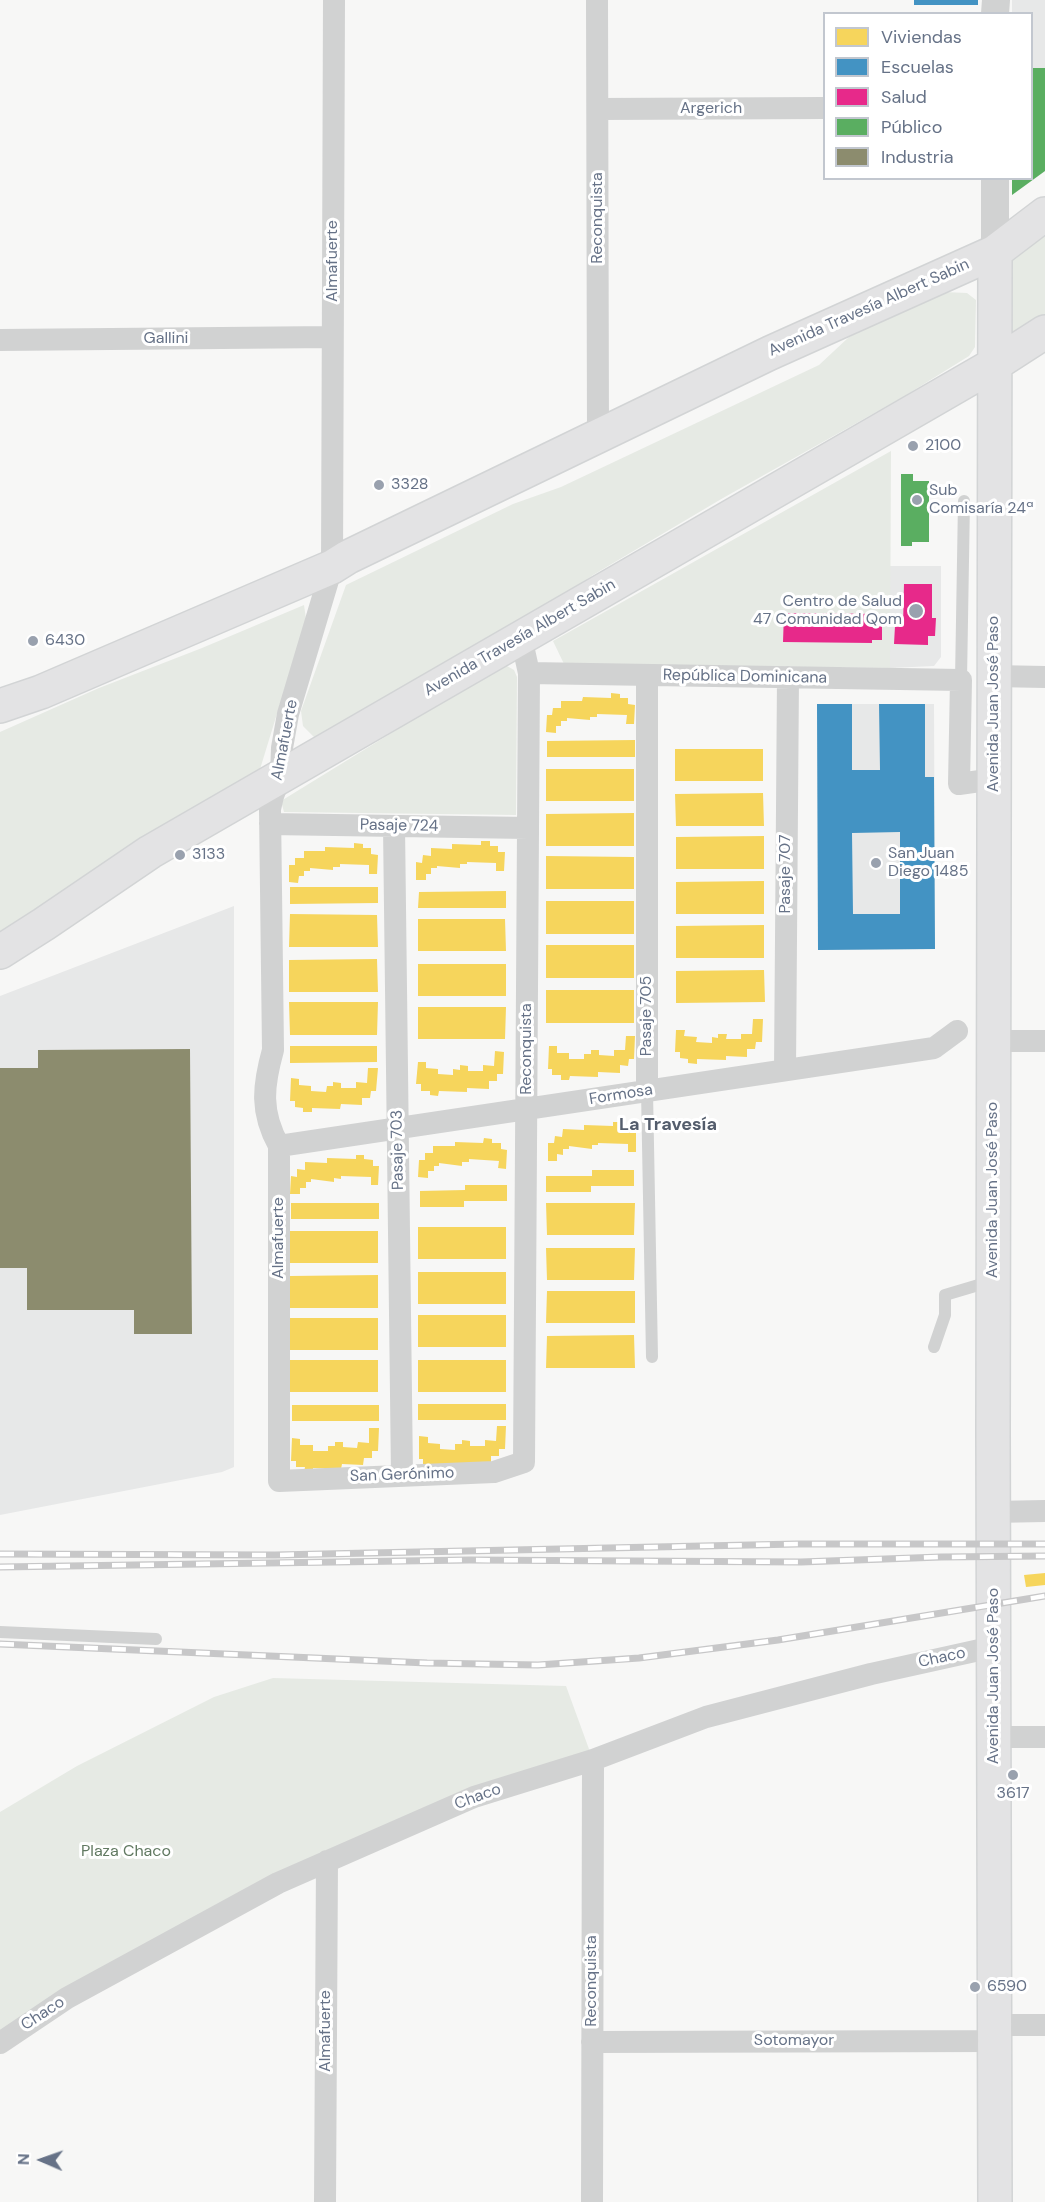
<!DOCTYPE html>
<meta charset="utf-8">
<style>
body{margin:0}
#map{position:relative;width:1045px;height:2202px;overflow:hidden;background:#f7f7f6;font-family:"DM Sans",sans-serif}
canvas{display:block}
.legend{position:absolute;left:823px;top:12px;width:210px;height:168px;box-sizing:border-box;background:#fff;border:2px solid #c2c7cf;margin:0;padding:8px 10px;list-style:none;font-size:18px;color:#667287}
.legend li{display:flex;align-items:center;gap:12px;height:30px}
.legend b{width:30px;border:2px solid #c2c7cf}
.north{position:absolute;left:12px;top:2130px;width:60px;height:60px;-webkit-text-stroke:4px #fff;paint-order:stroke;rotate:272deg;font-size:16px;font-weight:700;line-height:24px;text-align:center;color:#667287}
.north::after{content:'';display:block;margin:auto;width:21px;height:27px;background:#667287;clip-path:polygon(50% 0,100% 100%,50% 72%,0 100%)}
</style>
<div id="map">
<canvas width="1045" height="2202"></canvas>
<ul class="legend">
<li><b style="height:16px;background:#f6d55c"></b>Viviendas</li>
<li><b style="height:16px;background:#4393c3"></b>Escuelas</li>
<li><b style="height:16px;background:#e7298a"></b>Salud</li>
<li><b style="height:16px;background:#5aae61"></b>Público</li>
<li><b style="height:16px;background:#8c8c6e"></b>Industria</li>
</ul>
<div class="north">N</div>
</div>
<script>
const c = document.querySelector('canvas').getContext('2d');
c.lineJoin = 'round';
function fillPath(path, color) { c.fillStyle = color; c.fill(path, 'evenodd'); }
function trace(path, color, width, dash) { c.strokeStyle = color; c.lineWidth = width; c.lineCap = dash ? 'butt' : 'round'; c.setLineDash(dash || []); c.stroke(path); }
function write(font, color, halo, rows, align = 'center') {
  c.font = font + ' "DM Sans",sans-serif'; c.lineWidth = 6; c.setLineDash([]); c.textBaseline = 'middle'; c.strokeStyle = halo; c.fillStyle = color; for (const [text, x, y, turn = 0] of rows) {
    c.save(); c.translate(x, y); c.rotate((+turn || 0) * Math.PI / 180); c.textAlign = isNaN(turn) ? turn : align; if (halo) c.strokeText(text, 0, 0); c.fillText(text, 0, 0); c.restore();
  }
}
const built = new Path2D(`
 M1012 0H1045V171L1012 195V179L1032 178V14L1012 13Z
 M890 566H941V657L934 666 890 668Z
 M817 704H934L935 949 818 950Z
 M234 906V1467L222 1472 0 1515V996Z`);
const green = new Path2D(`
 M1045 214V332L995 364V252Z
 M944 292 967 293 976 300 975 347 969 356 903 397 723 498 593 575 541 611 315 738 303 726 301 711 346 585 513 504 561 487 819 365 849 337Z
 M891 451 890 668 564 664 553 641Z
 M304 605 306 619 257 779 0 937V732L99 688 202 648Z
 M507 666 514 670 517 677 516 815 284 812 281 801 497 668Z
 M273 1678 566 1686 593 1760 327 1861 0 2043V1812L77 1766 214 1697Z`);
const homes = new Path2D(`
 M611 693 620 694V698H628V704L635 705 634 724H626L627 715 597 714V717H590V720L567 718V721H561V726H556V733L546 732 547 715H552L553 708H561V701H582L583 697 611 698Z
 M635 740V757H547V741Z
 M675 749H763V781H675Z
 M546 769H634V801H546Z
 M763 793 764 826H676L675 794Z
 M634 813V846H546V814Z
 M764 836V869H676V837Z
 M481 841H490V846H498V852H505L504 871H496V863L467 862V864H460V868L437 866V868H431V874H426V880H416V862L422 863 423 855 431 856V848L452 849V844L481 845Z
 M354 843 363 844V848H371V854L378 855 377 874H369V865L340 864V867H333V870L310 868V871H304V876H299L298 883 289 882V865H295V858H304V851H325V847L354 848Z
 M546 856 634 857V889H546Z
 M764 881V914H676V882Z
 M290 887H378V903L290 904Z
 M506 891V908H418L419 892Z
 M546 901H634V934H546Z
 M290 914 377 915 378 947H289Z
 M418 919H505L506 951H418Z
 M764 925V958H676V926Z
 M546 945H634V978H546Z
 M377 959 378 992H289V960Z
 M418 964H506V996H418Z
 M764 970 765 1002 676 1003V971Z
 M546 990H634V1023H546Z
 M289 1002H378L377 1035H290Z
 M418 1007H506L505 1039H418Z
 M753 1019H763L762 1042H756L755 1049H747V1057L726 1056V1060L697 1059V1064L688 1063V1059L680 1058V1052H675L676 1030H685L684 1036 697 1037 696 1042 712 1043V1037L718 1038V1034H727L726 1039H741V1034H752Z
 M626 1036H635L634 1059H629L628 1066 620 1065V1073L598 1072V1077L570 1076 569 1080H561V1075H552V1069H548L549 1046H557V1053H569V1059H584V1054H591V1050H599V1055L614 1056V1050H625Z
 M290 1046H377V1062L290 1063Z
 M495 1051 504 1052 503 1074H497V1081H489V1089L467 1088V1092L439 1091 438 1096 430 1095V1091H421V1084H416L418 1062H426V1068L438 1069V1074L453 1075V1069L460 1070V1065L468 1066V1071H483V1065L494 1066Z
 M368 1068H378L376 1091H371L370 1098H362V1105L341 1104 340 1109 312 1108V1112H303V1108L295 1107V1101H290L291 1078 299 1079V1085L311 1086V1091L326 1092 327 1086H333V1082L341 1083V1088H356V1082L367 1083Z
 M613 1122H621V1126L630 1127V1133H636V1152H628V1144L598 1143V1145H592V1149L569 1146V1149H563V1155L557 1154V1161H548V1143H554L555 1136 562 1137 563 1129 584 1130V1125L613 1126Z
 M484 1138 492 1139V1143H501V1149L507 1150 506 1169 498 1168 499 1161 469 1159V1162H462V1166L439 1163V1166H434V1171H428V1178L418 1177 419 1160H425V1153H433V1146H455V1142L483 1143Z
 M356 1155H364V1159L373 1160V1166H379L378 1185H371V1177L341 1176V1179L334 1178V1182L311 1179V1182H306V1188H300V1194H290L291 1176 297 1177V1169L305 1170V1162L327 1163V1158L356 1159Z
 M592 1170H634V1186H591V1192H546V1176H592Z
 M465 1185H507V1201H464V1207H420V1191L465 1190Z
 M291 1203H379V1219H291Z
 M546 1203H635L634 1235H547Z
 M418 1227H506V1259H418Z
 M290 1231H378V1263H290Z
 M546 1248H635L634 1280H547Z
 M418 1272H506V1304H418Z
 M378 1275V1308H290V1276Z
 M547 1291H635V1323H546Z
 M418 1315H506V1347H418Z
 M290 1318H378V1350H290Z
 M634 1335 635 1368H546L547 1336Z
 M290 1360H378V1392H290Z
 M418 1360H506V1392H418Z
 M418 1404H506V1420H418Z
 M292 1405H379V1421H292Z
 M497 1426H506L505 1449H499V1456H491V1463L423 1465V1459H419V1436L428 1437V1443L440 1444V1449L455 1450V1444H462V1440L470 1441V1446H485V1440L496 1441Z
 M369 1428H379L378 1451H372V1458H364L363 1465 342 1464 341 1469 313 1468V1472H304L305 1467H296V1461H291L292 1438 300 1439V1445H313V1451H328V1446H335V1442H343V1447L357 1448 358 1442 369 1443Z
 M1045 1573V1585L1026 1587 1024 1575Z`);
const schools = new Path2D(`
 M914 0H978V5H914Z
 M817 704H852V770H880L879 704H925V777H934L935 949 818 950ZM900 832V914H853L852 833Z`);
const health = new Path2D(`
 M904 584H932V618H936L935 636H928V645L894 644 895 626H903Z
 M784 613 882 614V640H872V643L783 642Z`);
const public = new Path2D(`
 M1032 68H1045V171L1012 195V178H1032Z
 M901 474H913V481H929V542H912V546H901Z`);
const industry = new Path2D(`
 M190 1049 192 1334H134V1310H27V1268H0V1068H38V1050Z`);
const service = new Path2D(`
 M961 680 964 501
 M647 1091 652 1357
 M934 1347 945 1315V1295L992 1281
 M0 1632 156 1639`);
const minor = new Path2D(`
 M334 0 332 567 288 714 282 748 281 775 273 796 270 809 273 1050C263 1086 260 1112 279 1146V1481L494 1472 524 1462 529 673 521 637
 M597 0 598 435
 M598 109 824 108
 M0 340 332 337
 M529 673 961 680 959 784 994 779
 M994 676 1045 677
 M270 824 528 828
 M394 826 402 1475
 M994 1041H1045
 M785 1070 788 677
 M647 1091V675
 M279 1146 934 1048 957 1031
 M993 1512 1045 1511
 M994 1737H1045
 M995 2025H1045
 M592 2042 995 2041
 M0 2043 67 1998 278 1883 474 1797 593 1760 706 1717 871 1674 993 1647
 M325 2202 327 1861
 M592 2202 593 1760`);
const tertiary = new Path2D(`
 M995 14 996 0
 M995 252V178`);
const secondary = new Path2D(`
 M995 252 993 1429 995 2202
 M0 706 41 692 332 567 348 557 770 353 995 252 1045 214
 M0 952 44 924 150 852 995 364 1045 332`);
const rail = new Path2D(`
 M0 1554 275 1555 797 1544H1045
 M0 1567 469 1560 801 1562 941 1557 1045 1556
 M0 1644 427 1663 538 1665 639 1658 778 1640 1045 1596`);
const markers = [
 [913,446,6,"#99a1ae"],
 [379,485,6,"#99a1ae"],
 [917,500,6,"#99a1ae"],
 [916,611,8,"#99a1ae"],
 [33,641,6,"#99a1ae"],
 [180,855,6,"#99a1ae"],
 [876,863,6,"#99a1ae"],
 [1013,1775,6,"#99a1ae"],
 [975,1987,6,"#99a1ae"]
];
const streetNames = [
 ["Argerich",711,109],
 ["Reconquista",598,218,-90],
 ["Almafuerte",333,261,-90],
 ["Avenida Travesía Albert Sabin",869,308,-24],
 ["Gallini",166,339],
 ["Avenida Travesía Albert Sabin",520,638,-30],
 ["República Dominicana",745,677,1],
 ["Avenida Juan José Paso",994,704,-90],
 ["Almafuerte",285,740,-79],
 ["Pasaje 724",399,826,1],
 ["Pasaje 707",786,874,-90],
 ["Pasaje 705",647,1016,-90],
 ["Reconquista",527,1049,-90],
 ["Formosa",621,1095,-9],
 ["Pasaje 703",398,1150,-91],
 ["Avenida Juan José Paso",993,1190,-90],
 ["Almafuerte",279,1238,-90],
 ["San Gerónimo",402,1475,-2],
 ["Chaco",942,1658,-12],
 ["Avenida Juan José Paso",994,1676,-90],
 ["Chaco",478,1797,-20],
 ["Reconquista",592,1981,-90],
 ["Chaco",43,2014,-33],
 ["Almafuerte",326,2031,-90],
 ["Sotomayor",794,2041]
];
const poiNames = [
 ["2100",925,446],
 ["3328",391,485],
 ["Sub",929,491],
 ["Comisaría 24ª",929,509],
 ["Centro de Salud",902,602,"right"],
 ["47 Comunidad Qom",902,620,"right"],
 ["6430",45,641],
 ["San Juan",888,854],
 ["Diego 1485",888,872],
 ["3133",192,855],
 ["3617",1013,1794,"center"],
 ["6590",987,1987]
];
const parkNames = [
 ["Plaza Chaco",126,1852]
];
const neighbourhoodNames = [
 ["La Travesía",668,1125]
];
fillPath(built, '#e7e8e8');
fillPath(green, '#e6eae4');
fillPath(homes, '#f6d55c');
fillPath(schools, '#4393c3');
fillPath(health, '#e7298a');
fillPath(public, '#5aae61');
fillPath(industry, '#8c8c6e');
trace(secondary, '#d2d4d5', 36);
trace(service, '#d1d2d2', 12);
trace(minor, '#d1d2d2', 22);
trace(tertiary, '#d1d2d2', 28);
trace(secondary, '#e3e3e4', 33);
trace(rail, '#c7c7c8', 7);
trace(rail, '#fff', 4.5, [14]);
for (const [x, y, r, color] of markers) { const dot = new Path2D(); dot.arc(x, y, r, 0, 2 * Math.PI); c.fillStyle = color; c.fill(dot); trace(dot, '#fff', 2); }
write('16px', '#667287', '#fff', streetNames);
write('16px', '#667287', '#fff', poiNames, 'left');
write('16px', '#617961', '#fff', parkNames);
write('bold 18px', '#545d6c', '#fff', neighbourhoodNames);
</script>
